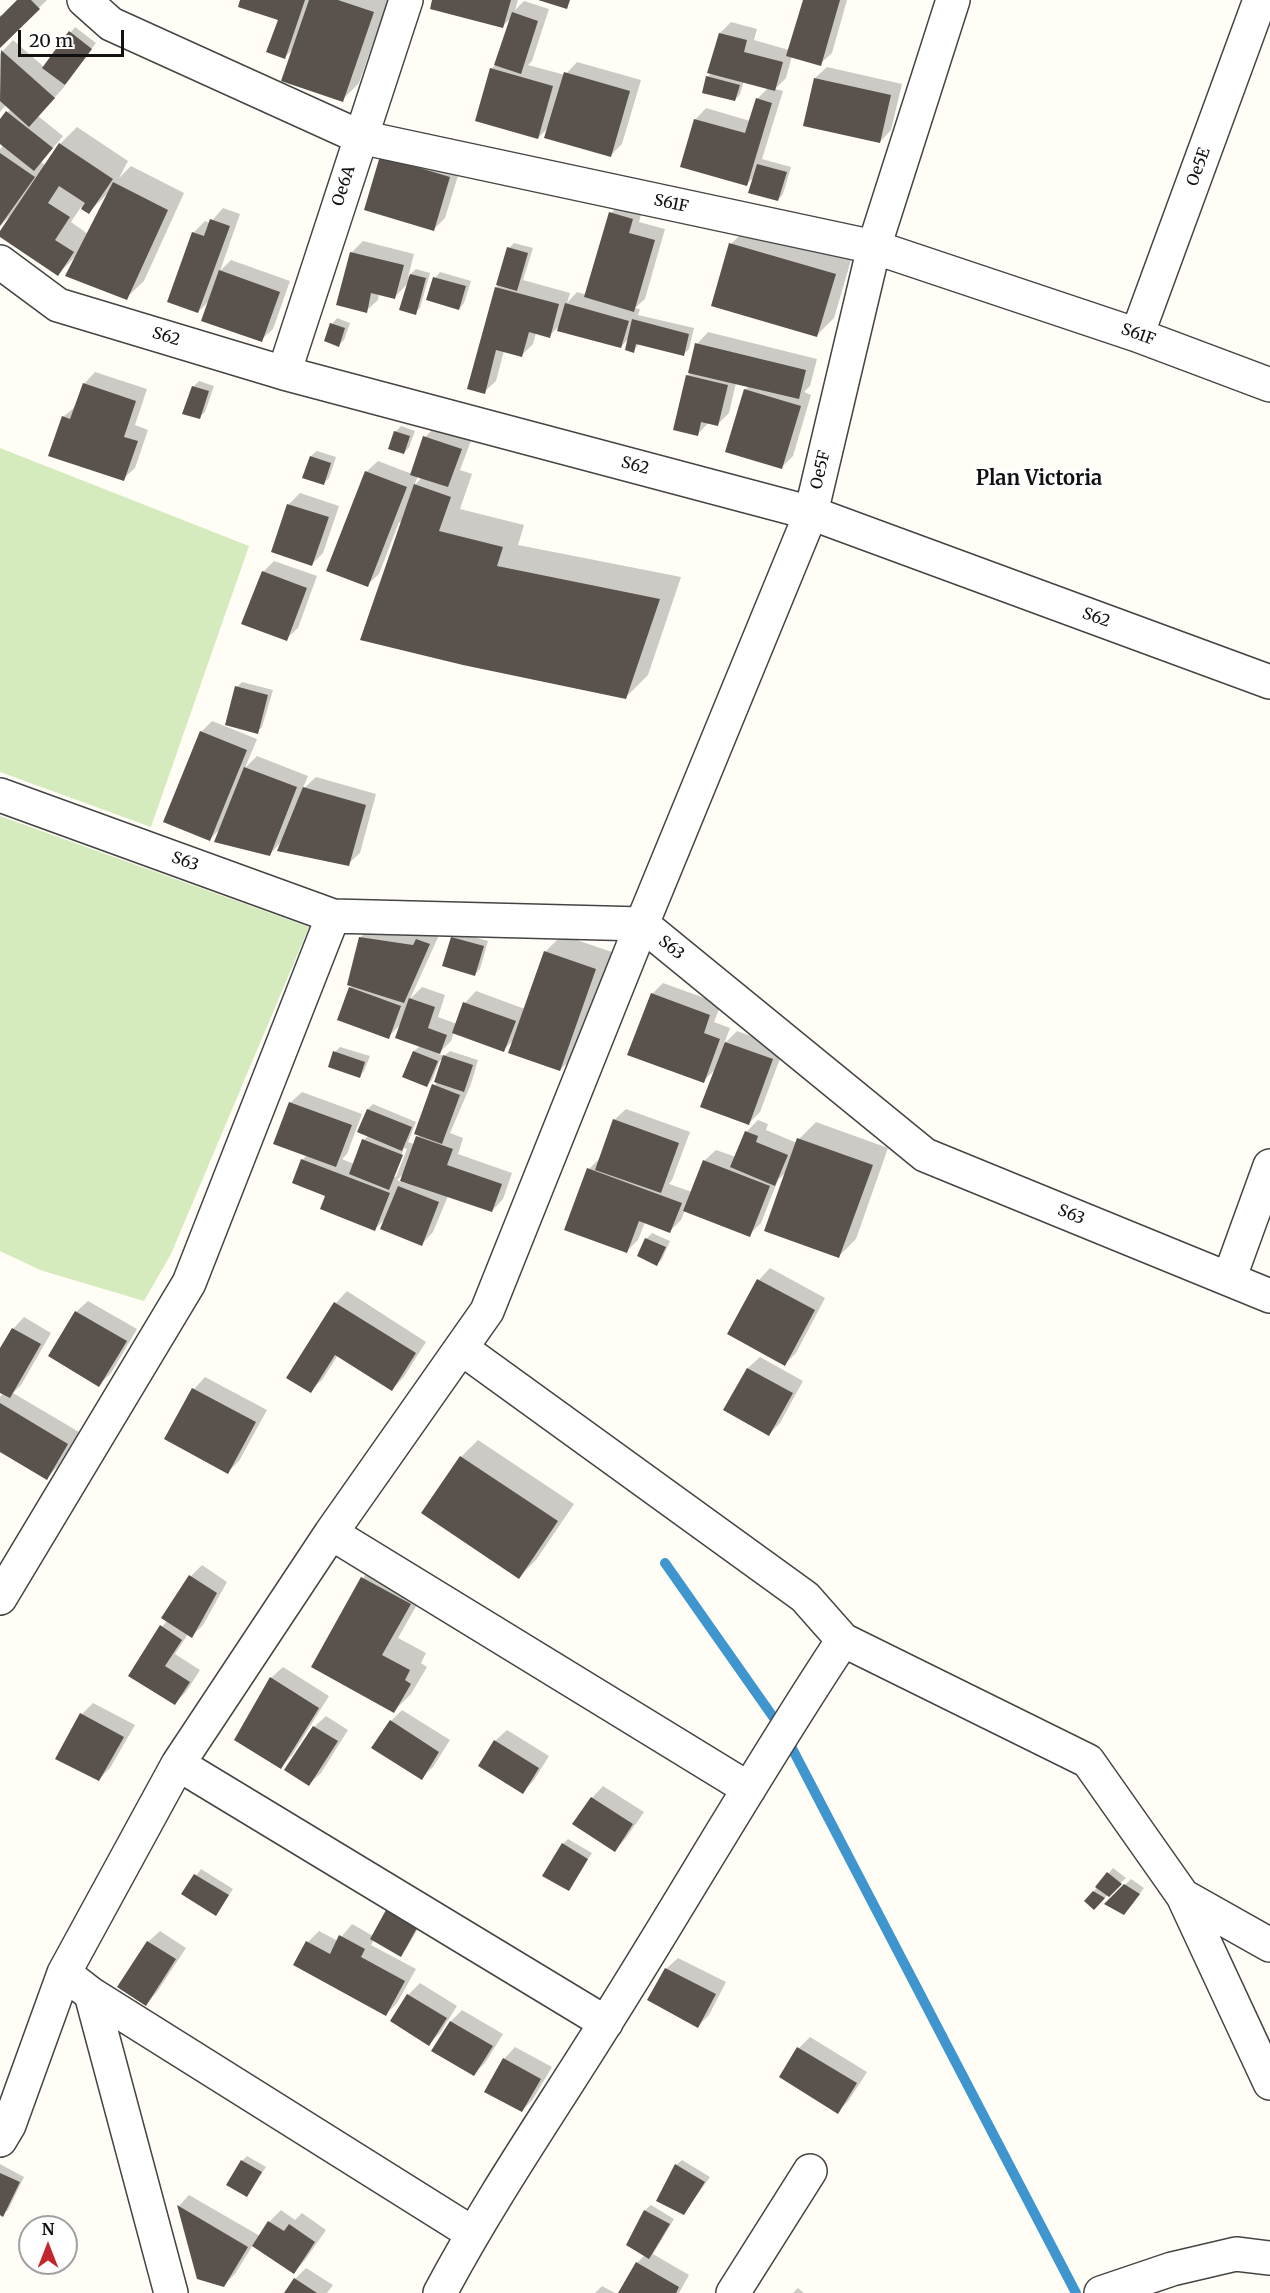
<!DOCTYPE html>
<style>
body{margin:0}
#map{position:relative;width:1270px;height:2293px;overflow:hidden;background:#fffdf5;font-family:Merriweather,serif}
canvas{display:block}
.north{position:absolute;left:18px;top:2215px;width:60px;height:60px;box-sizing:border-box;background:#fff;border:2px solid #a0a0a0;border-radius:50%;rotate:0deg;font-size:16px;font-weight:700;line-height:24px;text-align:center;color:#111}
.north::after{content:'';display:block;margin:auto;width:21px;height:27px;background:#c4262e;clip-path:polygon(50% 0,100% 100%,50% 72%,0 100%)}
.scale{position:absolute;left:18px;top:30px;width:106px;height:27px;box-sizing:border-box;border:3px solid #111;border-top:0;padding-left:8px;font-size:18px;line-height:21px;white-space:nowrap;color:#111;-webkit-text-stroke:4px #fff;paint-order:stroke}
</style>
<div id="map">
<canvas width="1270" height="2293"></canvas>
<div class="north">N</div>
<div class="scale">20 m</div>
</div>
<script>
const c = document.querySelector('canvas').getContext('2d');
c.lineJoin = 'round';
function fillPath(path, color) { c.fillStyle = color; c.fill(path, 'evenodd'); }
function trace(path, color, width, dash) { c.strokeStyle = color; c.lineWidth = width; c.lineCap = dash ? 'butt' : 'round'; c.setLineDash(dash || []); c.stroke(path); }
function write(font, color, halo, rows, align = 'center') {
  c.font = font + ' Merriweather,serif'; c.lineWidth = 6; c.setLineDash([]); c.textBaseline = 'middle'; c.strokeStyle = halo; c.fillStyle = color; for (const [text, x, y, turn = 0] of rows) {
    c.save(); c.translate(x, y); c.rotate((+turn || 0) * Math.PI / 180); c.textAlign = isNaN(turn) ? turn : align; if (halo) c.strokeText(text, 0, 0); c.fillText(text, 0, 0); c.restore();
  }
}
const green = new Path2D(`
 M0 448 249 546 151 827 0 772Z
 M0 816 309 927 171 1254 144 1301 40 1270 0 1251Z`);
const shadow = new Path2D(`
 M19 0H47L0 46V15L2 16Z
 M242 0H388L359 83 342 100 294 48 285 57 280 19Z
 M434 0H518L515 10 524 1 549 9 532 61 528 65 565 75 577 62 641 80 622 144 611 155 550 126 538 138 491 69 495 65 511 18 503 26Z
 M804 0H847L832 53 820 64 792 56 786 78 775 89 783 91 762 159 791 167 783 194 778 200 754 177 747 184 695 120 706 108 750 121 757 99 768 88 744 81 740 94 735 100 707 77 712 73 720 33 731 22 757 29 754 40 789 50Z
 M75 27 96 43 64 84 65 86 38 116 63 136 41 162 46 166 60 144 77 127 128 161 119 178 131 166 184 193 144 281 126 298 77 255 58 274 0 235 10 216 0 226V149L4 145 0 142V121L11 109 6 105 0 112V54L13 40 44 67ZM109 192 88 234 71 222 81 207 88 213Z
 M827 67 902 84 891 130 880 142 815 78Z
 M381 157 461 166 445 218 434 229Z
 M622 202 643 207 639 222 665 229 645 299 635 308 640 309 638 315 694 328 689 349 684 354 640 343 633 351 629 338 621 347 560 325 549 336 536 333 533 344 521 356 504 351 496 381 484 392 496 288 499 284 509 248 514 243 533 248 523 280 570 293 567 303 577 292 587 295 611 213Z
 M223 208 240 214 220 271 231 260 290 281 273 329 261 340 210 300 198 312 193 233 205 221 210 223Z
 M748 227 852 257 834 318 817 335 731 244Z
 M363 241 414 254 408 277 416 269 430 273 420 308 415 313 408 283 395 297 379 293 378 300 366 311 351 253Z
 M440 272 471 281 464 303 459 309 435 278Z
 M337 318 350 323 344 340 339 345 332 324Z
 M708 332 817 359 810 386 804 392 811 395 793 456 782 467 745 390 749 386 736 383 729 413 718 424 709 422 698 434 687 376 690 373 697 344Z
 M95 372 147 389 135 425 148 430 135 468 123 479 63 417 76 406 84 384Z
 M199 381 214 386 205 412 199 417 193 387Z
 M401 426 415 431 409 447 404 453 395 432Z
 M436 426 472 438 460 470 472 474 460 509 524 525 518 545 681 577 648 675 626 697 402 523 399 522 379 574 367 585 366 472 378 461 412 474 425 437ZM418 476 422 477 414 486Z
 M317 451 336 457 329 478 323 484 311 456Z
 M300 493 339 506 323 553 312 564 273 551 289 504Z
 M274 561 317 576 298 628 286 639 263 572Z
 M242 682 273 690 262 727 257 732 237 687Z
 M212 721 257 739 245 768 257 756 308 776 302 790 316 777 376 794 360 853 348 864 282 841 270 854 221 828 210 839 201 732Z
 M372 926 440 933 410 999 422 987 445 995 438 1017 457 1024 465 1003 476 991 525 1009 545 952 562 935 612 952 577 1053 560 1070 515 1039 503 1050 454 1032 451 1041 438 1054 444 1056 450 1051 478 1060 471 1084 450 1133 463 1138 458 1154 512 1173 503 1199 492 1211 448 1196 433 1232 422 1244 386 1218 375 1229 327 1195 302 1160 307 1155 290 1103 302 1092 362 1114 347 1154 342 1159 354 1164 364 1140 368 1136V1109L373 1104 416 1122 408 1142 414 1144 420 1134 443 1061 440 1060 432 1080 427 1086 404 1076 414 1051 420 1046 401 1024 388 1037 350 988 353 985 360 938ZM404 1148 407 1149 396 1177H393ZM405 1172 401 1182 397 1180Z
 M457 932 488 941 480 969 475 974 452 938Z
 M663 983 721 1004 714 1022 730 1028 724 1044 737 1031 784 1048 760 1112 749 1123 716 1069 703 1081 652 994Z
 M340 1047 370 1056 364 1071 359 1076 335 1052Z
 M626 1109 690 1132 672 1180 669 1184 692 1192 704 1161 716 1150 736 1157 747 1131 758 1120 768 1124 766 1130 797 1143 799 1139 816 1122 888 1148 856 1239 839 1256 787 1171 778 1180 761 1223 749 1235 685 1210 681 1220 670 1231 645 1222 638 1240 627 1251 589 1169 601 1157 614 1120Z
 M652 1233 670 1241 662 1259 657 1264 646 1239Z
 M770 1268 825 1298 796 1353 785 1364 729 1333 759 1280Z
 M347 1291 426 1342 403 1378 392 1389 338 1355 322 1380 310 1391 288 1377 336 1303Z
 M88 1301 137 1329 111 1373 99 1385 76 1312Z
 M24 1317 51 1333 21 1385 13 1393 79 1432 58 1466 47 1478 0 1450V1397L4 1393 0 1391V1351L13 1329Z
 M760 1357 803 1381 780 1423 769 1434 725 1410 748 1368Z
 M205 1377 267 1410 239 1461 228 1472 166 1439 194 1389Z
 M478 1440 574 1504 536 1560 519 1577 461 1457Z
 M379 1561 427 1587 398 1638 426 1653 421 1663 427 1667 411 1694 394 1711 313 1667 363 1578Z
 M202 1565 227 1582 203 1625 192 1636 188 1634 175 1654 200 1670 186 1692 175 1703 130 1675 167 1620 164 1618 191 1576Z
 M283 1667 329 1696 292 1755 281 1767 271 1678Z
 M93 1703 135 1725 110 1768 99 1779 82 1714Z
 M402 1710 450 1740 433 1767 421 1778 391 1721Z
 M326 1716 348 1730 321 1773 309 1784 314 1727Z
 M507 1730 549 1756 534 1780 523 1792 495 1741Z
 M603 1786 644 1812 626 1838 615 1850 575 1824 592 1798Z
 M568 1839 592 1853 569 1889 563 1844Z
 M1113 1868 1126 1878 1094 1908 1086 1901Z
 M201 1869 233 1889 216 1914 183 1894Z
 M1131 1879 1144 1888 1129 1908 1106 1903Z
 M392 1906 422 1922 406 1949 401 1955 374 1940 371 1945 416 1969 397 2003 386 2014 308 1942 319 1931 338 1941 352 1924 373 1936 387 1911Z
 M160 1931 186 1948 157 1992 146 2004 148 1942Z
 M678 1958 726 1982 709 2015 698 2026 666 1969Z
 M420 1983 457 2006 440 2033 429 2044 392 2020 408 1995Z
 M462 2010 503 2034 485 2063 474 2074 451 2021Z
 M810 2037 867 2072 849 2100 838 2112 799 2048Z
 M515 2047 552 2067 533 2099 522 2111 504 2059Z
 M247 2156 266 2167 247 2195 242 2161Z
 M682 2160 710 2177 684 2213 676 2165Z
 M0 2164 24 2177 8 2210 2 2215 0 2214Z
 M189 2195 260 2236 269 2222 281 2210 295 2220 302 2213 326 2230 305 2260 294 2272 253 2245 235 2274 224 2285 198 2278 179 2206Z
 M651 2205 674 2219 653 2254 689 2275 679 2293H619L637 2263 645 2255 628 2245 645 2210Z
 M306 2268 333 2285 327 2293H286L295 2279Z
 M602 2286 615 2293H595Z
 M798 2288 804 2293H793Z`);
const stream = new Path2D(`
 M665 1563 783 1731 1076 2293`);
const building = new Path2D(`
 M17 0H31L40 9 0 48V17Z
 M240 0H305L285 59 266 52 278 20 238 7Z
 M309 0H338L374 12 343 102 281 81Z
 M432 0H511L503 28 430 9Z
 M538 0H570L567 9Z
 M803 0H840L821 66 786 56Z
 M512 12 538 21 521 74 494 65Z
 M69 31 92 49 65 85 42 68Z
 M719 33 747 40 744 52 783 62 775 91 707 73Z
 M1 50 55 98 29 127 0 101Z
 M490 68 553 86 538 139 475 121Z
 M564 72 630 91 611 157 544 138Z
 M706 76 740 85 735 101 702 93Z
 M814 78 891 95 880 143 803 126Z
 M756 98 772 103 747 186 680 167 694 119 745 133Z
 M6 111 53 148 34 171 0 144V119Z
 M59 143 113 179 89 214 81 209 85 203 59 186 48 203 70 217 55 240 74 252 58 276 0 237V231Z
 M0 153 35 177 0 226Z
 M380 156 450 177 434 231 364 210Z
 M757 164 787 172 778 201 748 193Z
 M113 182 168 210 127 300 65 276Z
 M609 212 633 219 629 233 655 240 634 312 584 297Z
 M210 219 230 226 198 313 167 302 192 232 204 236Z
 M729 243 836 274 817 337 711 306Z
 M507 247 528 253 517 291 496 285Z
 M350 252 404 265 395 299 371 293 367 313 336 305Z
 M219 270 280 292 262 342 201 321Z
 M410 274 426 278 416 315 399 310Z
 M433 277 466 286 459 310 426 300Z
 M495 287 559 304 550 338 529 332 522 357 496 350 485 394 467 389Z
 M565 303 629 321 621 348 557 331Z
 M632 319 689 334 684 356 636 344 634 353 625 350Z
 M330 323 345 328 339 347 324 341Z
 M695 343 806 370 799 399 688 373Z
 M686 375 728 385 718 426 701 422 698 436 673 430Z
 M83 383 136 401 124 437 138 441 124 481 48 456 62 416 70 419Z
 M192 386 209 391 200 419 182 414Z
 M744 389 801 406 782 469 725 452Z
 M394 431 410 436 404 454 388 449Z
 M423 436 462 449 448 487 410 475Z
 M310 456 331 463 324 485 302 478Z
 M365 471 407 487 368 587 326 571Z
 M414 484 451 497 439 531 503 547 497 566 660 599 626 699 463 665 360 640Z
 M287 504 329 517 312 566 271 552Z
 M262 571 307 588 287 641 241 624Z
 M235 686 268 695 258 734 225 725Z
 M200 731 247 750 210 841 163 822Z
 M244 767 297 787 270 856 214 842Z
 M303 787 366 805 349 866 277 851Z
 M359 937 413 945 416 939 430 944 404 1003 347 985Z
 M451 937 484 946 475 976 442 966Z
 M544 951 596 969 560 1071 508 1053Z
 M349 987 401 1006 389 1039 337 1020Z
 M651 993 710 1015 704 1033 720 1039 704 1083 627 1055Z
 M409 998 435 1007 428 1028 447 1035 440 1054 395 1038Z
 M463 1002 516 1021 504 1052 452 1033Z
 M725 1042 773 1059 749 1125 700 1107Z
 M333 1051 365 1062 360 1078 328 1067Z
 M413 1051 438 1061 427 1087 402 1077Z
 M443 1055 473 1065 464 1092 434 1082Z
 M432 1084 460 1095 442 1144 414 1134Z
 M289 1102 352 1125 336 1167 273 1144Z
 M367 1109 412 1127 402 1151 357 1132Z
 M613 1119 679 1143 661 1193 595 1170Z
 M745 1131 758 1136 756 1142 788 1155 775 1186 730 1167Z
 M416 1136 453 1149 447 1165 502 1184 492 1212 400 1181Z
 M797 1138 873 1165 839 1258 764 1231Z
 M362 1139 403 1155 389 1190 349 1174Z
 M301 1159 390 1193 375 1231 320 1209 325 1196 292 1183Z
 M703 1160 770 1186 750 1237 683 1211Z
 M587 1168 682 1203 670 1233 639 1221 627 1253 564 1230Z
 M398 1186 439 1202 422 1246 380 1229Z
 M645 1238 666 1247 657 1266 637 1256Z
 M757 1279 815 1310 785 1366 727 1334Z
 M334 1302 416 1353 392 1391 335 1355 311 1393 286 1378Z
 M75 1311 127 1341 99 1387 48 1356Z
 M12 1328 41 1344 10 1398 0 1393V1348Z
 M747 1368 793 1393 769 1436 723 1410Z
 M192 1388 256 1422 228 1474 164 1439Z
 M0 1403 68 1444 47 1480 0 1452Z
 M460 1456 558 1521 519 1579 421 1513Z
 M189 1575 217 1593 192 1638 161 1618Z
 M361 1577 411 1604 382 1655 410 1670 405 1680 411 1684 394 1713 311 1667Z
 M160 1625 182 1640 165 1666 190 1682 175 1705 128 1676Z
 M270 1677 319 1708 281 1769 234 1740Z
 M80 1713 124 1737 99 1781 55 1759Z
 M390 1720 439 1752 422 1780 371 1748Z
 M313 1726 338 1741 309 1786 284 1770Z
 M494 1740 539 1768 523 1794 478 1766Z
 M591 1797 633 1824 615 1852 572 1824Z
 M562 1843 588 1859 569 1891 542 1876Z
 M1107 1872 1122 1884 1109 1897 1095 1887Z
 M194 1874 229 1895 216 1916 181 1894Z
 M1124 1884 1140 1894 1124 1915 1104 1904Z
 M1093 1891 1105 1898 1094 1910 1084 1901Z
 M386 1910 417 1928 401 1957 370 1939Z
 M339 1935 365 1949 361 1957 405 1981 386 2016 293 1965 306 1941 330 1954Z
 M147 1941 176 1959 146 2006 117 1987Z
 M665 1968 716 1994 698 2028 647 2000Z
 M407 1994 447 2018 429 2046 390 2021Z
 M450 2021 493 2046 474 2076 431 2051Z
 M797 2047 857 2083 838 2114 779 2077Z
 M503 2058 541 2079 522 2112 484 2092Z
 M241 2160 262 2172 247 2197 226 2185Z
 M675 2164 705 2182 684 2215 656 2201Z
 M0 2173 20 2182 3 2217 0 2215Z
 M177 2205 248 2247 224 2287 197 2279Z
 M644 2210 670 2224 649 2259 626 2245Z
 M268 2221 284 2231 289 2224 315 2242 294 2274 252 2246Z
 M636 2262 679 2287 676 2293H618Z
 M294 2278 317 2293H284Z`);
const minor = new Path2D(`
 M84 0 111 24 360 137 874 247 1137 335 1270 385
 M0 262 58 305 284 373 811 513 1270 682
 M1137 335 1260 0
 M284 373 406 0
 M0 795 333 916 642 924 925 1155 1270 1296
 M1229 1279 1270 1166
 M461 1348 805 1597 843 1640 1088 1761 1183 1896 1270 2083
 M331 1533 749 1789
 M0 1598 189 1283 333 916
 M178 1764 606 2023
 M1183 1896 1270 1945
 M64 1973 91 1994 472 2233
 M91 1994 171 2293
 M0 2140 9 2125 64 1973 178 1764 331 1533 487 1311 642 924 811 513 874 247 953 0
 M440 2293C490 2199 550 2112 606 2022 686 1895 760 1765 843 1640
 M733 2293 810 2171
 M1101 2293 1172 2269 1236 2254 1270 2258`);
const streetNames = [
 ["Oe5E",1199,167,-70],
 ["Oe6A",344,186,-72],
 ["S61F",671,204,12],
 ["S61F",1138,335,20],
 ["S62",166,337,17],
 ["S62",635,466,15],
 ["Oe5F",821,470,-77],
 ["S62",1096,618,20],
 ["S63",185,862,20],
 ["S63",671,948,39],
 ["S63",1071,1215,22]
];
const quarterNames = [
 ["Plan Victoria",1039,479]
];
fillPath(green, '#d5ebbd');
fillPath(shadow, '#0003');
trace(stream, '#3f96cf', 10);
fillPath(building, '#5a524d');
trace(minor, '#444', 36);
trace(minor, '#fff', 33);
write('16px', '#111', '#fff', streetNames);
write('bold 20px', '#111', '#fff', quarterNames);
</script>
